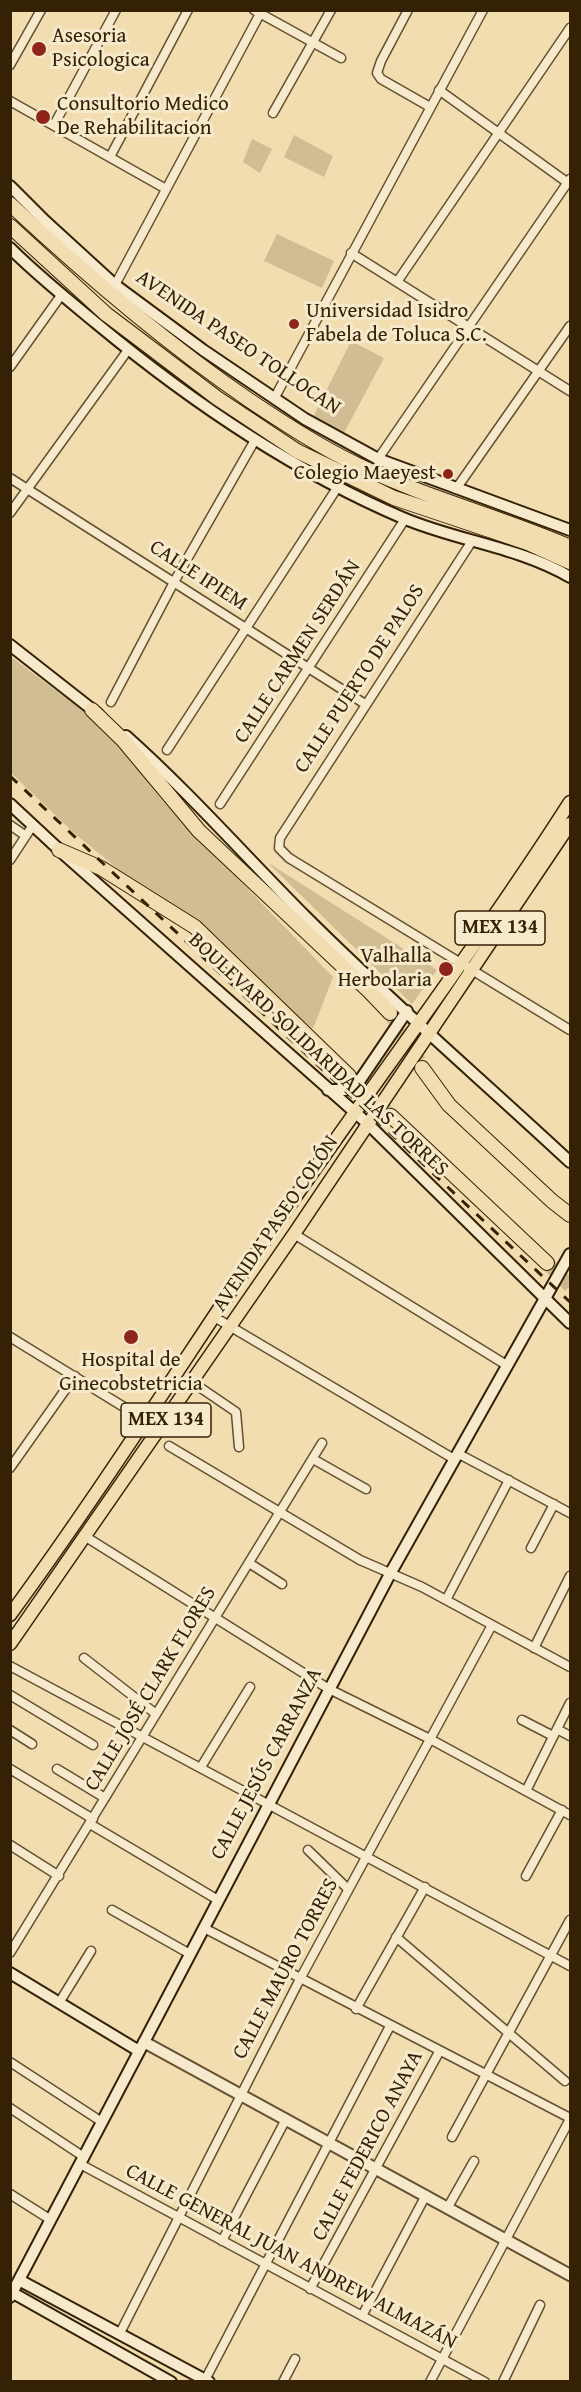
<!DOCTYPE html>
<meta charset="utf-8">
<style>
body{margin:0}
#map{position:relative;width:581px;height:2392px;overflow:hidden;background:#f1ddb0;font-family:"Gentium Book Plus",serif}
canvas{display:block}
.frame{position:absolute;inset:0;border:12px solid #352105;pointer-events:none}
</style>
<div id="map">
<canvas width="581" height="2392"></canvas>
<div class="frame"></div>
</div>
<script>
const c = document.querySelector('canvas').getContext('2d');
c.lineJoin = 'round';
function fillPath(path, color) { c.fillStyle = color; c.fill(path, 'evenodd'); }
function trace(path, color, width, dash) { c.strokeStyle = color; c.lineWidth = width; c.lineCap = dash ? 'butt' : 'round'; c.setLineDash(dash || []); c.stroke(path); }
function write(font, color, halo, rows, align = 'center') {
  c.font = font + ' "Gentium Book Plus",serif'; c.lineWidth = 6; c.setLineDash([]); c.textBaseline = 'middle'; c.strokeStyle = halo; c.fillStyle = color; for (const [text, x, y, turn = 0] of rows) {
    c.save(); c.translate(x, y); c.rotate((+turn || 0) * Math.PI / 180); c.textAlign = isNaN(turn) ? turn : align; if (halo) c.strokeText(text, 0, 0); c.fillText(text, 0, 0); c.restore();
  }
}
const green = new Path2D(`
 M294 135 333 156 324 177 284 157Z
 M252 139 272 149 260 173 243 162Z
 M277 234 334 261 322 288 264 261Z
 M351 341 384 358 344 433 313 417Z
 M10 656 91 717 126 754 162 800 333 977 313 1029 74 833 11 773Z
 M267 862 437 970 412 1004Z`);
const trunkTunnel = new Path2D(`
 M390 1013 420 1063
 M349 1076 391 1116
 M547 1263 570 1286`);
const minor = new Path2D(`
 M254 10 341 58
 M408 10 381 61 377 73 381 79 430 107
 M10 65 41 10
 M439 90 568 183
 M10 101 166 189
 M273 113 331 10
 M54 125 116 10
 M110 157 188 10
 M351 253 570 391
 M397 282 570 28
 M115 285 262 10
 M10 367 62 294
 M274 399 483 10
 M378 459 570 179
 M10 478 365 704
 M456 489 570 326
 M10 513 128 350
 M472 541 280 838 279 848 289 858 570 1030
 M111 702 174 582 255 440
 M167 750 337 488
 M220 804 405 519
 M10 825 26 836
 M10 860 33 825
 M294 1234 508 1366
 M216 1318 454 1459
 M10 1337 145 1420
 M192 1382 236 1412 239 1447
 M169 1446 360 1560 422 1587 570 1667
 M457 1453 570 1513
 M313 1459 366 1489
 M10 1468 75 1376
 M86 1537 329 1689 430 1739 570 1815
 M531 1548 554 1504
 M249 1563 282 1584
 M446 1600 509 1480
 M534 1648 570 1576
 M84 1658 156 1714
 M10 1666 570 1966
 M10 1695 93 1745
 M522 1720 553 1736
 M557 1729 570 1736
 M10 1730 32 1744
 M201 1767 250 1687
 M10 1769 93 1819
 M57 1769 105 1798
 M526 1791 570 1703
 M90 1824 218 1900
 M10 1845 59 1876
 M308 1850 348 1889
 M526 1876 562 1810
 M112 1910 190 1954
 M204 1928 570 2118
 M396 1937 565 2081
 M10 1953 322 1443
 M59 2003 91 1951
 M356 2009 425 1887
 M10 2062 102 2122
 M10 2108 84 2157
 M452 2137 570 1920
 M80 2164 485 2382
 M10 2194 51 2220
 M448 2207 474 2161
 M222 2241 286 2119
 M310 2289 439 2052
 M362 2316 426 2195
 M120 2333 300 1979 492 1625
 M205 2380 390 2026
 M283 2382 295 2359
 M430 2382 570 2119
 M503 2382 540 2305`);
const tertiary = new Path2D(`
 M144 2042 570 2275`);
const secondary = new Path2D(`
 M10 186 45 221 115 285 203 350 305 419 378 459 570 530
 M10 248C37 275 67 299 96 323 190 401 291 470 403 518 457 541 519 547 570 577
 M10 645 98 714
 M126 736C190 793 246 857 306 917 391 1002 482 1080 570 1162
 M10 804 67 857 367 1123 570 1323
 M328 1090H345L358 1083 407 1011
 M10 1973 139 2051
 M19 2280 209 2382
 M13 2293 171 2382
 M10 2297 390 1574 570 1254`);
const primary = new Path2D(`
 M10 1615C95 1499 173 1377 253 1258 357 1105 470 958 570 802
 M10 1644 294 1234 570 824`);
const trunk = new Path2D(`
 M10 204C86 275 164 342 249 400 285 424 320 447 358 465 426 498 501 517 570 547
 M10 226 106 314 217 398 297 451 394 498 528 543 570 562
 M92 710 123 740 199 831 370 992 390 1013
 M59 850 101 868 195 927 349 1076
 M422 1068 449 1105 552 1201 570 1215
 M391 1116 547 1263`);
const rail = new Path2D(`
 M10 776 570 1302`);
const markers = [
 [39,49,8,"#8f2418"],
 [43,117,8,"#8f2418"],
 [294,324,6,"#8f2418"],
 [448,474,6,"#8f2418"],
 [446,969,8,"#8f2418"],
 [131,1337,8,"#8f2418"]
];
const shields = [
 [500,928,90],
 [166,1420,90]
];
const shieldNames = [
 ["MEX 134",500,928],
 ["MEX 134",166,1420]
];
const poiNames = [
 ["Asesoria",52,37],
 ["Psicologica",52,61],
 ["Consultorio Medico",57,105],
 ["De Rehabilitacion",57,129],
 ["Universidad Isidro",306,312],
 ["Fabela de Toluca S.C.",306,336],
 ["Colegio Maeyest",436,474,"right"],
 ["Valhalla",432,957,"right"],
 ["Herbolaria",432,981,"right"],
 ["Hospital de",131,1361,"center"],
 ["Ginecobstetricia",131,1385,"center"]
];
const streetNames = [
 ["AVENIDA PASEO TOLLOCAN",238,343,34],
 ["CALLE IPIEM",198,576,33],
 ["CALLE CARMEN SERDÁN",298,652,-57],
 ["CALLE PUERTO DE PALOS",360,679,-57],
 ["BOULEVARD SOLIDARIDAD LAS TORRES",318,1055,43],
 ["AVENIDA PASEO COLÓN",276,1224,-56],
 ["CALLE JOSÉ CLARK FLORES",151,1689,-59],
 ["CALLE JESÚS CARRANZA",267,1764,-62],
 ["CALLE MAURO TORRES",286,1969,-62],
 ["CALLE FEDERICO ANAYA",368,2146,-62],
 ["CALLE GENERAL JUAN ANDREW ALMAZÁN",291,2257,28]
];
fillPath(green, '#d1bd93');
trace(trunkTunnel, '#cbb78e', 14, [14, 7]);
trace(minor, '#645030', 11);
trace(tertiary, '#645030', 14);
trace(secondary, '#352105', 14);
trace(primary, '#352105', 15);
trace(trunk, '#352105', 16);
trace(minor, '#f6e9cc', 8);
trace(tertiary, '#f6e9cc', 10);
trace(secondary, '#f6e9cc', 10);
trace(primary, '#f1ddb0', 12);
trace(trunk, '#f1ddb0', 14);
trace(rail, '#352105', 3, [10, 10]);
for (const [x, y, r, color] of markers) { const dot = new Path2D(); dot.arc(x, y, r, 0, 2 * Math.PI); c.fillStyle = color; c.fill(dot); trace(dot, '#f6e9cc', 2); }
for (const [x, y, w] of shields) { const box = new Path2D(); box.roundRect(x - w / 2, y - 17, w, 34, 4.5); c.fillStyle = '#f6e9cc'; c.fill(box); trace(box, '#352105', 1.5); }
write('bold 20px', '#352105', null, shieldNames);
write('21px', '#352105', '#f6e9cc', poiNames, 'left');
write('21px', '#352105', '#f6e9cc', streetNames);
</script>
